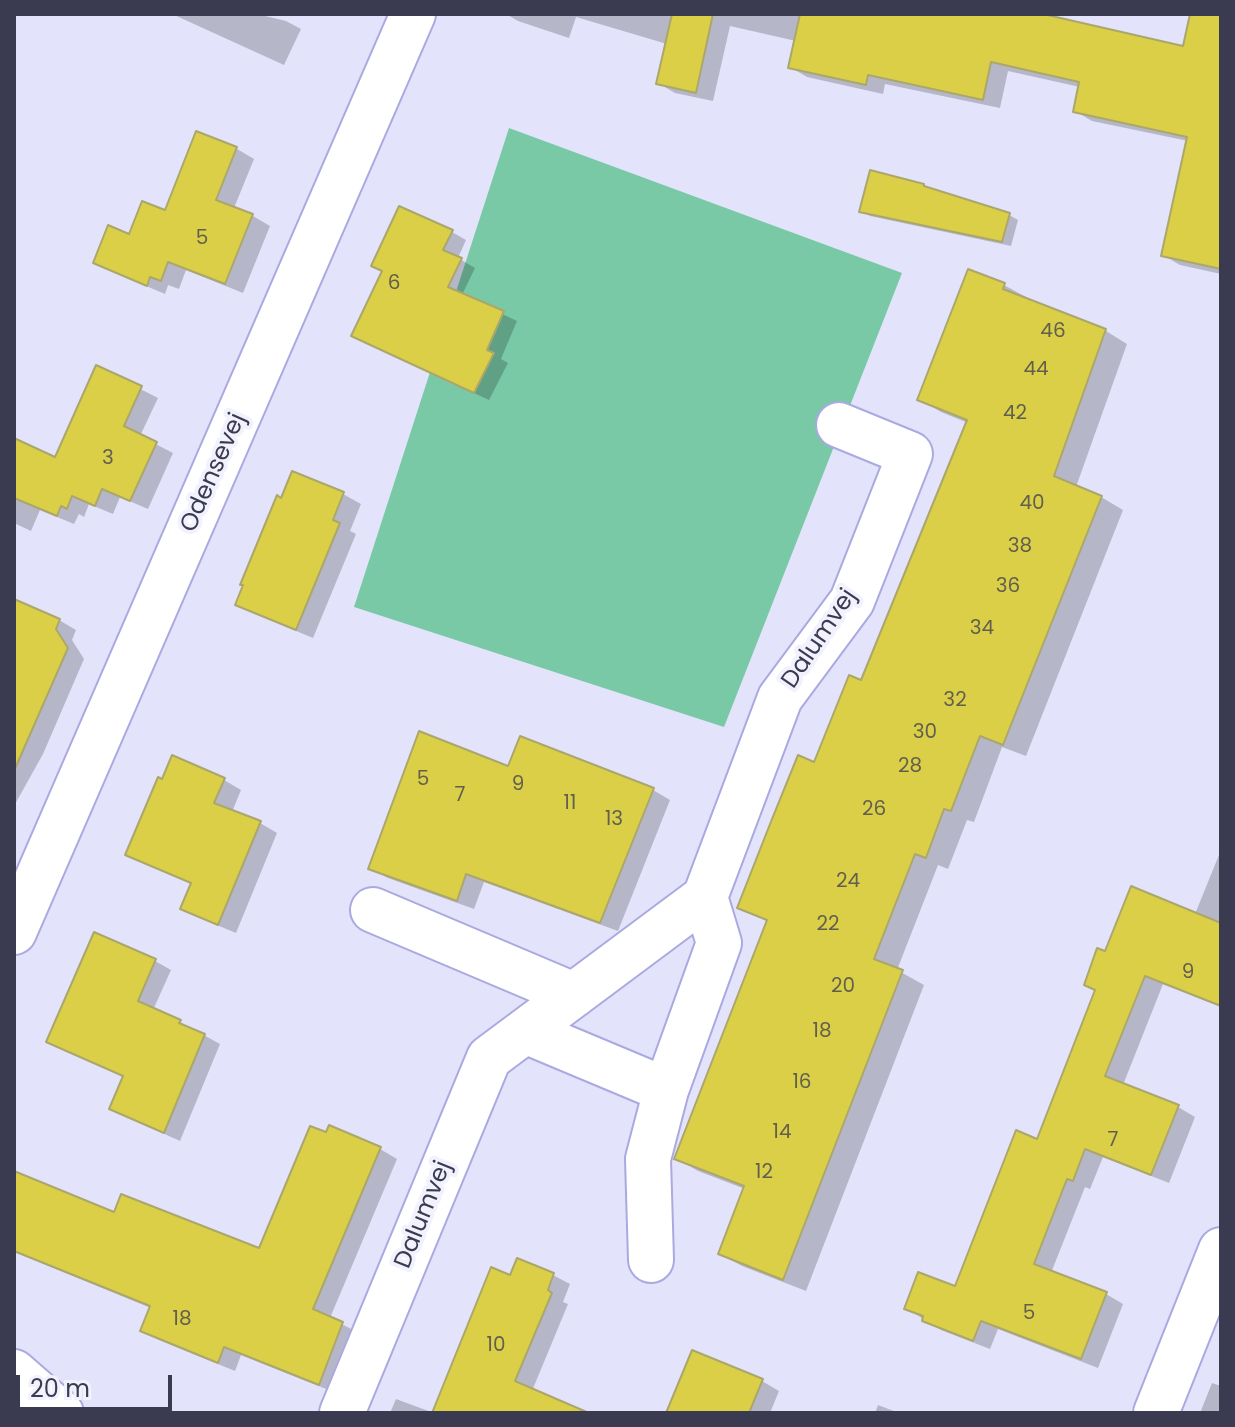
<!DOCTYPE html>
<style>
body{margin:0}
#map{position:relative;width:1235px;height:1427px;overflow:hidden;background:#e3e4fb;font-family:Poppins,sans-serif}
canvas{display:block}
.frame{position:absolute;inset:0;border:16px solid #3a3a51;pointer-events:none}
.scale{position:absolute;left:16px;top:1375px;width:156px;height:36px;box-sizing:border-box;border:4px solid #3a3a51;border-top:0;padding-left:10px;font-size:24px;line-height:28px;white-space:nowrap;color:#3a3a51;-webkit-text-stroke:6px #f2f2fe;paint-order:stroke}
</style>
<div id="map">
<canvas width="1235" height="1427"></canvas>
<div class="frame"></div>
<div class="scale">20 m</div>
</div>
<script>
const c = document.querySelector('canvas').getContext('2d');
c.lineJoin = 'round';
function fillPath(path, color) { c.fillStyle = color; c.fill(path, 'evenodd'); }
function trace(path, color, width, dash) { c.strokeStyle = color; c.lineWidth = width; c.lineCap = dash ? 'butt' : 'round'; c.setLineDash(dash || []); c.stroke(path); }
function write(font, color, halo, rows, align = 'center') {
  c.font = font + ' Poppins,sans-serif'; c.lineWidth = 8; c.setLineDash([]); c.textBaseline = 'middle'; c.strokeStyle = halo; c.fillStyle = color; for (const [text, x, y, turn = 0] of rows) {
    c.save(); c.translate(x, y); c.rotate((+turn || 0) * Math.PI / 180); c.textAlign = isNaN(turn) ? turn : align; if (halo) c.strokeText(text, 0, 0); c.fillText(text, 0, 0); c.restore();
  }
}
const green = new Path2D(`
 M509 128 902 273 724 727 354 607Z`);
const shadow = new Path2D(`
 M172 14H257L286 21 301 29 284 65Z
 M506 14H1034L1185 49 1221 39V274L1180 265 1163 255 1188 141 1092 121 1075 111 1080 87 1008 71 1000 108 885 84 883 94 807 77 790 67 796 41 730 26 713 101 675 93 658 83 667 44 576 17 569 38 518 21Z
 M198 134 237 149 254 159 234 208 253 216 270 226 243 293 186 270 179 289 168 285 165 294 113 272 96 262 166 212Z
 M861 211 1009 215 1018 220 1011 246 870 216Z
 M452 232 466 240 458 258 475 268 462 295 517 321 501 359 508 363 489 400 368 344Z
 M1004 285 1026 297 1025 300 1106 331 1127 344 1076 487 1101 497 1123 510 1026 756 1002 747 974 822 967 820 948 869 938 865 897 970 924 985 806 1291 742 1266 720 1254 745 1189 698 1171 676 1158 768 922 740 907 815 764 862 683 968 423 941 412 919 399Z
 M97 367 158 398 140 436 173 453 148 509 120 497 113 514 89 504 84 517 79 514 74 524 40 510 31 531 14 523V440L56 459Z
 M293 473 343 494 361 504 350 531 356 534 313 638 255 614 237 604Z
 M14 619 59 620 76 630 72 640 84 659 43 754 14 806Z
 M509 769 653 790 670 800 618 931 484 882 474 909 388 878 370 868Z
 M224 780 241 790 232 812 260 823 277 833 236 933 200 918 183 908 193 884 145 864 128 854Z
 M1221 850V1007L1163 984 1123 1085 1178 1107 1195 1117 1169 1183 1103 1157 1090 1189 1085 1187 1051 1273 1106 1294 1123 1304 1098 1368 998 1329 990 1349 941 1330 906 1308 956 1288 1038 1141 1097 990 1106 954 1195 914Z
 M95 935 155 961 171 970 153 1010 180 1022 220 1044 180 1141 127 1117 125 1077 65 1051 49 1042Z
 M380 1149 397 1159 330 1318 359 1333 336 1393 241 1355 235 1371 159 1340 142 1331 151 1308 14 1252V1173L115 1215 260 1251Z
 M518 1260 553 1275 570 1284 563 1302 568 1304 532 1391 577 1413H434L511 1278Z
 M762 1381 779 1391 770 1413H668Z
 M1212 1383 1221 1386V1413H1200Z
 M396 1399 434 1413H390Z
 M878 1405 899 1413H875Z`);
const building = new Path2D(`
 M672 14H713L696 93 656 84Z
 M800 14H1043L1183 46 1190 14H1221V269L1161 256 1187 137 1073 112 1079 82 991 62 983 100 868 75 866 85 788 68Z
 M196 131 237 147 216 200 253 214 225 284 168 262 161 281 150 277 147 286 93 263 108 225 129 234 142 201 165 210Z
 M870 170 924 184V186L1010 213 1002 242 859 212Z
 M399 206 453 230 443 250 462 258 448 287 504 311 487 350 494 353 474 393 351 336 382 271 371 266Z
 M968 269 1005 283 1003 289 1106 329 1054 476 1102 496 1003 745 980 736 951 811 944 809 926 858 915 854 874 959 903 970 783 1280 718 1254 744 1186 674 1159 767 920 737 908 772 819 798 755 814 762 849 675 861 680 967 420 917 400Z
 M96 365 142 386 124 426 157 442 130 501 102 489 95 506 72 496 67 509 61 506 57 516 14 498V438L55 457Z
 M292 471 344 492 333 520 340 523 296 630 235 605 243 585H240L277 495 281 498Z
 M14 599 60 619 56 629 68 648 14 771Z
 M419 731 508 766 520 736 654 788 600 923 466 874 457 901 368 869Z
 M172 755 225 778 214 803 261 821 218 925 180 909 191 883 125 855 158 777 162 779Z
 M1131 886 1221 923V1006L1145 976 1105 1076 1179 1105 1151 1175 1085 1149 1073 1181 1067 1179 1034 1264 1107 1292 1081 1359 981 1321 973 1341 922 1321 923 1316 904 1309 918 1272 955 1286 1016 1130 1037 1139 1095 990 1084 985 1097 948 1105 951Z
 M94 932 156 959 138 1001 181 1020 179 1023 205 1034 164 1133 109 1109 123 1076 46 1042Z
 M329 1125 381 1147 313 1309 343 1322 319 1385 224 1347 218 1363 140 1331 150 1306 14 1251V1171L114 1212 121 1194 259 1248 310 1126 326 1132Z
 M517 1258 554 1273 548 1290 552 1293 515 1381 589 1413H432L491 1267 510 1275Z
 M692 1350 763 1379 749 1413H666Z`);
const minor = new Path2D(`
 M373 910 574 995
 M14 932 413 14
 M525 1031 666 1090
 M651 1260 648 1159 666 1090 719 943 705 897
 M14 1372 61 1413
 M342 1413 489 1058 705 897 780 698 852 601 910 454 839 425
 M1156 1413 1221 1250`);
const numberNames = [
 ["5",202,239],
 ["6",394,284],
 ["46",1053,332],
 ["44",1036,370],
 ["42",1015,414],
 ["3",108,459],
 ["40",1032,504],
 ["38",1020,547],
 ["36",1008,587],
 ["34",982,629],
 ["32",955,701],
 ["30",925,733],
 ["28",910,767],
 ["5",423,780],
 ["9",518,785],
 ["7",460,796],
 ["11",570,804],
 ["26",874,810],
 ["13",614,820],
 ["24",848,882],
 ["22",828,925],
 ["9",1188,973],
 ["20",843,987],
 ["18",822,1032],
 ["16",802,1083],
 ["14",782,1133],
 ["7",1113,1141],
 ["12",764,1173],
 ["5",1029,1314],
 ["18",182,1320],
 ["10",496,1346]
];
const streetNames = [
 ["Odensevej",214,473,-66],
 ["Dalumvej",820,639,-56],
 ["Dalumvej",424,1215,-68]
];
fillPath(green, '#79c9a7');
fillPath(shadow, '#0003');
fillPath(building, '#dacf47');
trace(building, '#aba76c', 2);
trace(minor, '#aaa9e0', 48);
trace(minor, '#fff', 44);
write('20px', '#625f4e', null, numberNames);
write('24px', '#3a3a51', '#f2f2fe', streetNames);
</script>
